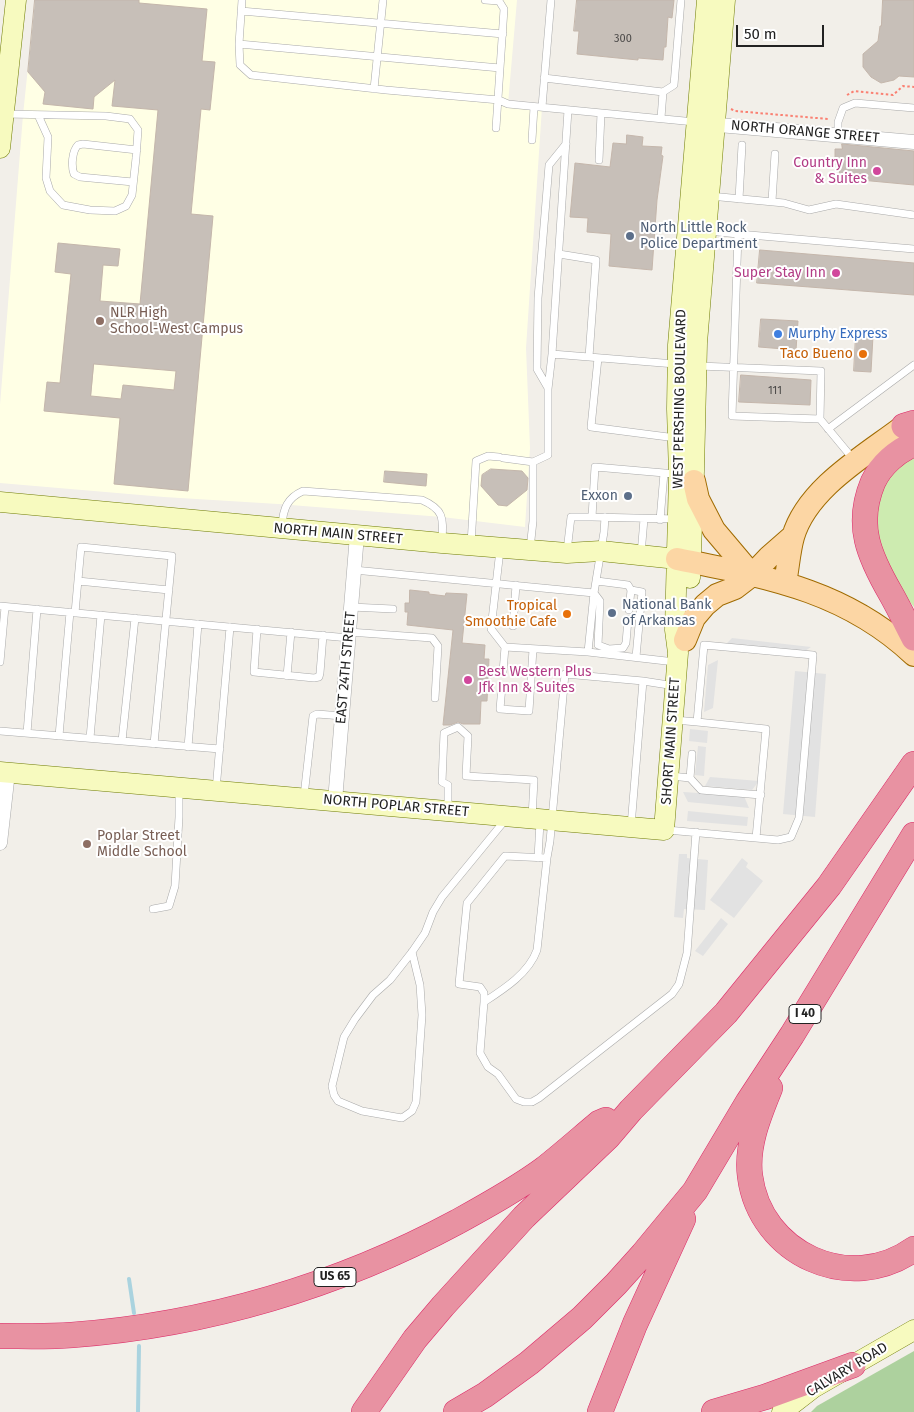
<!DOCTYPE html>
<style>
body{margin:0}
#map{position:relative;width:914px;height:1412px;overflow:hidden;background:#f2efe9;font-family:"Fira Sans",sans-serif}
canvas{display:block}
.scale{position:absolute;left:736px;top:25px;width:88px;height:22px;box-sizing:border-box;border:2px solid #222;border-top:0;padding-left:6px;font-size:15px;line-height:18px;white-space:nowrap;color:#222;-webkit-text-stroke:4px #fff;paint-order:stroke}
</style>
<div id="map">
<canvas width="914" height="1412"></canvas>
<div class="scale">50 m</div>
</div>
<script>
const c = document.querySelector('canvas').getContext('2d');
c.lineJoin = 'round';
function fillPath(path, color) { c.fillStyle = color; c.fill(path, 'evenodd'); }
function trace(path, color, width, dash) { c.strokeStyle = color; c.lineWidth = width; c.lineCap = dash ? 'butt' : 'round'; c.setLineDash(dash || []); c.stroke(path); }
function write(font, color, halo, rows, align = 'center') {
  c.font = font + ' "Fira Sans",sans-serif'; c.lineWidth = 4; c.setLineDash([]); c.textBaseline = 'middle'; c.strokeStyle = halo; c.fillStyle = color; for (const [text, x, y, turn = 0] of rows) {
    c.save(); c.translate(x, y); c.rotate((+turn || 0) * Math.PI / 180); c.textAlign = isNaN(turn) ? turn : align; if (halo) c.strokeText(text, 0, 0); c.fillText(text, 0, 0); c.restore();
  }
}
const education = new Path2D(`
 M35 0H517L508 104 542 107 526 348 530 448 525 527 442 517 278 504 164 497 0 483V405L23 115Z`);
const grass = new Path2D(`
 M914 454V607L894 582 881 552 876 525 881 489 892 471Z`);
const forest = new Path2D(`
 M914 1351V1412H811L817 1406Z`);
const parking = new Path2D(`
 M732 638 811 647 805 651 726 644Z
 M718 660 713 708 704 712 708 665Z
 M795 671 826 674 815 817 783 814Z
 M690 729 708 731 707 743 689 741Z
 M698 746 706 747 704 776 695 775Z
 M710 777 759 781 752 790 705 786Z
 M683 792 744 796 749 808 688 802Z
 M688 811 748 817 747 826 687 821Z
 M679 854H687V858L708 860 705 910 684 909 683 918 674 917Z
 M742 858 748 863 746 867 763 881 734 918 710 900Z
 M721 918 728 924 703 956 695 951Z`);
const stream = new Path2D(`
 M129 1279 134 1313
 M138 1412 139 1346`);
const building = new Path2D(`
 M35 0H139V3L207 9 202 61 215 62 210 110 201 109 191 214 213 216 188 491 114 484 120 418 44 411 47 382 60 383 71 274 55 272 58 243 120 249 118 266 103 265 100 301 140 304 158 110 112 106 115 80 94 97 93 109 43 104 45 92 28 72ZM94 364 176 371 174 390 123 385 121 399 91 396Z
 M577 0H674L672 18 668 17 666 47H664L663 60 638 58V60L577 54 579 31H574Z
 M883 0H914V77L899 76 894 80 881 83 871 77 863 67V54L878 41 880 26H881Z
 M627 135 643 137 642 146 662 147 661 155 663 156 657 200 652 270 609 266 611 234 587 232 588 218 570 217 575 163 610 167 613 143 626 144Z
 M842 144 914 151V185L839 178 840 164H835V149H842Z
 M760 250 914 263V295L757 283Z
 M761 319 798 321 796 350 759 347Z
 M856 335 873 336 871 372 854 371Z
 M741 375 811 380 810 405 739 402Z
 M491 469 522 471 528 478 527 490 507 506 498 505 481 486 482 475Z
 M385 471 427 474 426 486 384 482Z
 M410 590 429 592V594L445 596 446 593 467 594 462 643 485 645 484 659H489L487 701H481L480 724H463L458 722 450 725H443L453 630 407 625 408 612H405V603H409Z`);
const path = new Path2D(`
 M847 95 854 91 893 95 903 86 914 87
 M731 109 735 111 828 119`);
const lane = new Path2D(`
 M242 0 239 44 240 65 251 75 386 90 499 100 508 104 695 122
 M485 0 499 1 504 9 496 128
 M241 11 503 34
 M239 44 500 68
 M544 78 663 92 674 85 681 0
 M374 89 383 0
 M542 107 551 0
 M6 114 106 116 130 119 138 130 136 158 132 195 126 206 115 211 90 210 63 205 50 191 46 178 48 137 38 115
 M661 118 663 92
 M838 135V122L843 108 855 103 914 108
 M532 140 534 107
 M599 160 601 113
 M133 182 80 177 74 174C71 166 72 151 78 145L83 144 137 150
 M710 196 784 203 809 210 836 204 914 215
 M739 199 742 145
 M772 201 775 154
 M708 231 738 234
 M559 254 596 260 589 357 675 364
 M552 354 589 357
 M598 358 591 427 676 438
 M699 366 821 371 820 419
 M548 388 537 369 538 298 549 165 566 144
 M828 429 914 365
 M503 458 533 462V521L530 549
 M854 460 820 419 732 416 738 234 914 249
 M533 462 548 455V389L552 354 568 110
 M592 517 677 519
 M660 520 664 473
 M282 526C283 509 287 498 303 491L422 500C445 510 443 519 442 542
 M471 544 476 461 488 456 499 457
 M500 550 491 629 505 647 588 652 594 593 604 532 605 517
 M567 551 571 517H592L595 467 676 474
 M641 554 644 519
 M354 570 594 593 600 601 598 645 609 649 623 648 626 643 628 619
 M78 581 169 590
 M597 581 628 585 631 590 642 592 636 657
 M0 606 349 638
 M351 607 393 609
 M629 610 631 590
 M75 613 81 547 172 556 154 744
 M513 626 516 585
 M257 629 254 672 314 678 319 677 320 673 323 635
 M349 632 432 638 438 646 435 698
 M588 652 675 662
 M0 662 5 607
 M503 672 505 647
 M287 676 291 632
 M643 681 675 686
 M502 686 500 709 529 711 533 649
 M697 722 766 729 756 838
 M0 731 220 749
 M27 733 37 609
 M59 736 70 612
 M90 738 101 615
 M122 741 135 618
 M188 747 198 624
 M671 776 690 778 692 754
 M690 778 701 790 761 795
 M216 790 230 627
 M304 796 313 716 317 714 342 716
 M448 809V785L442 782 444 733 458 727 468 736 466 776 534 780 532 818
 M667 830 778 840 791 837 799 818 813 655 704 645 697 722 675 720
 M538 858 540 822
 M547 858 550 841 565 674 643 681 631 826
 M153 909 169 906 175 886 179 817V790
 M412 952 420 985 422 1015 416 1102 412 1111 402 1118 362 1111 338 1101 334 1095 332 1086 344 1037 355 1019 373 995 390 980 412 952 425 933 433 912 442 897 506 819
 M484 1002V993L480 987 459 984 467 903 505 856 547 858 537 950C529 973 504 989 484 1002L480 1053 488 1067 498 1074 516 1099 524 1102H532L539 1098 672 994 679 984 687 953 696 832`);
const street = new Path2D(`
 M707 124 914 142
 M335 801 357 535
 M0 843 8 772`);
const secondary = new Path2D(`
 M0 148 16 0
 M0 502 442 543 567 553 601 551 677 559
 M690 578 694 471 697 343 725 0
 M0 772 664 830 678 653 675 630 679 475 677 409 678 345 707 0
 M782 1412 813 1388 914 1330`);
const primary = new Path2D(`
 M694 481 698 499 714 530 752 575
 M677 559C766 577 845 590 914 655
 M785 583C788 568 789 551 793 537 807 488 866 455 904 426
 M685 640 694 618 705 605 717 595 735 588 752 575 769 557 793 536`);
const highway = new Path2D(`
 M904 426 914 423
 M914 444C897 451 881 465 873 482 855 525 869 556 891 594 899 608 906 623 914 638
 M770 1088C759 1115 746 1146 750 1176 760 1254 850 1295 914 1249
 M0 1336C24 1336 48 1337 72 1335 206 1325 338 1286 457 1222 486 1206 517 1189 544 1169 563 1154 581 1138 599 1123L606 1120
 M364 1412 415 1339 443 1306 524 1217 608 1137 631 1110 726 1013 829 886 914 764
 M456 1412 485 1395 529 1363 582 1318 616 1284 643 1254 695 1191 748 1102 792 1035 914 835
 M600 1412 635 1324 683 1219
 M714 1412 765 1397 853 1365`);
const markers = [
 [877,171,5,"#d1479c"],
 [630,236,5,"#5c6f8a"],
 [836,273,5,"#d1479c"],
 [100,321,5,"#8d6e63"],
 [778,334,5,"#3f7fe0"],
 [863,354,5,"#e8710a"],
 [628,496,5,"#5c6f8a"],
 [612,613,5,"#5c6f8a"],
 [567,614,5,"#e8710a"],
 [468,680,5,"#d1479c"],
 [87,844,5,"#8d6e63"]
];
const numberNames = [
 ["300",623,39],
 ["111",775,391]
];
const shields = [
 [805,1014,32],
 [335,1277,42]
];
const shieldNames = [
 ["I 40",805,1014],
 ["US 65",335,1277]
];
const streetNames = [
 ["NORTH ORANGE STREET",805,132,5],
 ["WEST PERSHING BOULEVARD",680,399,-89],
 ["NORTH MAIN STREET",338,534,5],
 ["EAST 24TH STREET",346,668,-85],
 ["SHORT MAIN STREET",671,741,-86],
 ["NORTH POPLAR STREET",396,806,5],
 ["CALVARY ROAD",847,1370,-31]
];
const hotelNames = [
 ["Country Inn",867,163],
 ["& Suites",867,179],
 ["Super Stay Inn",826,273],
 ["Best Western Plus",478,672,"left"],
 ["Jfk Inn & Suites",478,688,"left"]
];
const serviceNames = [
 ["North Little Rock",640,228],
 ["Police Department",640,244],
 ["Exxon",618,496,"right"],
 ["National Bank",622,605],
 ["of Arkansas",622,621]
];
const educationNames = [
 ["NLR High",110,313],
 ["School-West Campus",110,329],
 ["Poplar Street",97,836],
 ["Middle School",97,852]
];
const shopNames = [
 ["Murphy Express",788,334]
];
const foodNames = [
 ["Taco Bueno",853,354],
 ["Tropical",557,606],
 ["Smoothie Cafe",557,622]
];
fillPath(education, '#ffffe5');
fillPath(grass, '#cdebb0');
fillPath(forest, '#add19e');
fillPath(parking, '#e2e2e2');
trace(stream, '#aad3df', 4);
fillPath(building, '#c7bfb8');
trace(building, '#c4b6ab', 1);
trace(lane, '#a9a9a9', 8);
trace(street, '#a9a9a9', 15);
trace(secondary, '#707d05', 21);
trace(primary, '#a06b00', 24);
trace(highway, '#dc2a67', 26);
trace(path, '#fa8072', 2, [2.5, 2.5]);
trace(lane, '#fff', 7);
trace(street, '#fff', 14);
trace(secondary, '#f7fabf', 20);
trace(primary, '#fcd6a4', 22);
trace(highway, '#e892a2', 25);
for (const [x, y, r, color] of markers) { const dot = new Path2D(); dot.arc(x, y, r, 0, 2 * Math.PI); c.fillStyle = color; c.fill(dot); trace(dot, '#fff', 2); }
write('11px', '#4b4948', null, numberNames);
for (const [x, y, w] of shields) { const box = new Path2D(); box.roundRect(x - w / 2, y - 9.5, w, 19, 4); c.fillStyle = '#fff'; c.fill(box); trace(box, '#222', 1); }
write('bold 12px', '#222', null, shieldNames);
write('14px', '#222', '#fff', streetNames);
write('14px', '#b23c85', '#fff', hotelNames, 'right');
write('14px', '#4e5e75', '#fff', serviceNames, 'left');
write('14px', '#785e54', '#fff', educationNames, 'left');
write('14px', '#366cbe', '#fff', shopNames, 'left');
write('14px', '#c56008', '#fff', foodNames, 'right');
</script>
